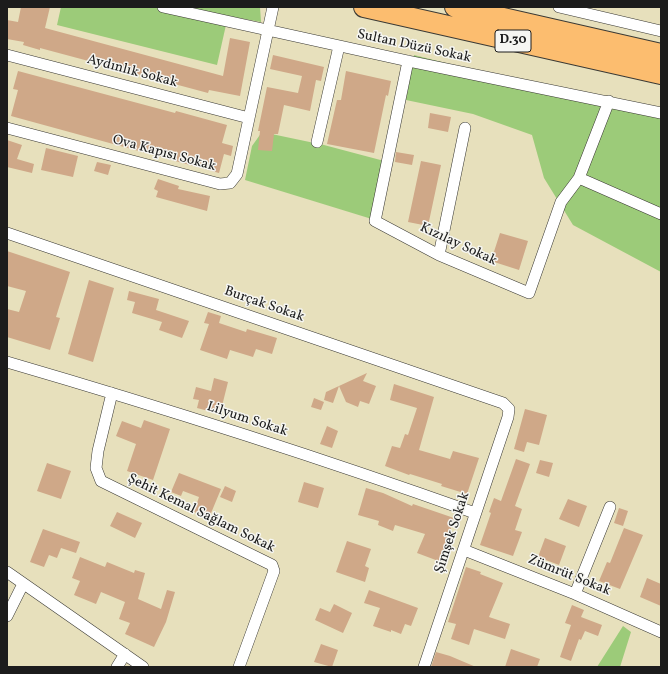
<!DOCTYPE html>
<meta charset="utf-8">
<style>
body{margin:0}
#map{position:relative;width:668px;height:674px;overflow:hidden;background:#e7e0bc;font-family:Vollkorn,serif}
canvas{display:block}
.frame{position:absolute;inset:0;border:8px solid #1c1c1c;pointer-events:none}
</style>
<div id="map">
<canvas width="668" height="674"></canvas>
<div class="frame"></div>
</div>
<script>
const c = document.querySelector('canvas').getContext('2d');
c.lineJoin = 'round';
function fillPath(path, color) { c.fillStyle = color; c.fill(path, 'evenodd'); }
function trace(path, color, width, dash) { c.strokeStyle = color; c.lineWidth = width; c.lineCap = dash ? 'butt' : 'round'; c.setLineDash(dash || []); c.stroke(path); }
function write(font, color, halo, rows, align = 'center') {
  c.font = font + ' Vollkorn,serif'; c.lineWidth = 3; c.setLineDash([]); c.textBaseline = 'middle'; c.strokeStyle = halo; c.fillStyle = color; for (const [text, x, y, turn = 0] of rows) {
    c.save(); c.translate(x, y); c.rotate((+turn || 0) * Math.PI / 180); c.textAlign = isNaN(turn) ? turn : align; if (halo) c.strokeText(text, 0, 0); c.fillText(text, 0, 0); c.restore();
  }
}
const green = new Path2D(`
 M61 7H260L261 22 228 16 217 65 57 25Z
 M414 55 661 117V272L573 225 544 178 532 135 473 114 406 100Z
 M262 132 324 145 388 162 375 220 245 180 252 146Z
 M623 626 631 632 620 667H597Z`);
const building = new Path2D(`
 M21 7H50L45 28 223 76 230 38 250 42 240 96 209 90 208 93 40 48V50L23 45 24 42 7 39V20L18 22Z
 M273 55 324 67 321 81 316 80 310 111 284 105 278 134H274L272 151 258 150 260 131H258L267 87 298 93 302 76 270 69Z
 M18 71 175 113 176 111 227 125 222 143 233 146 231 156 224 154 219 173 11 116 18 90 13 89Z
 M346 71 391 81 388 96 386 95 374 153 327 144 337 100H341Z
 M430 113 451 117 448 132 428 128Z
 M7 140 22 145 17 159 34 164 32 173 7 167Z
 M46 148 78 156 73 177 41 170Z
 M396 152 414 155 412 165 395 162Z
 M421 161 441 165 428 226 408 222Z
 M97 162 111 165 108 175 94 171Z
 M158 179 179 186 178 189 210 196 207 211 156 197 158 191 154 189Z
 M500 233 528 241 519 270 491 261Z
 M7 251 70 272 56 317 60 318 50 350 7 337V309L19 312 26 291 7 286Z
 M89 280 114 288 93 362 68 354Z
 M129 291 159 299 156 310 189 321 182 338 159 330 162 322 132 313 135 302 127 300Z
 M208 312 221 316 219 323 246 332 247 329 277 338 272 354 256 349 253 357 230 350 227 359 200 350 209 324 204 323Z
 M367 373 363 381 376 386 369 404 360 401 358 407 346 402 339 386 333 403 324 400 326 392Z
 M214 378 228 382 220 414 197 408 199 400 193 399 196 387 211 391Z
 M394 384 434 397 419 450 450 459 453 451 479 458 467 494 441 486 442 484 410 474 409 475 385 466 392 446 400 448 405 434 408 435 417 408 390 400Z
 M314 398 324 402 321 410 311 407Z
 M525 409 547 415 539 445 527 442 524 452 514 449Z
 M144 420 170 429 153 480 127 471 136 444 116 436 122 421 141 428Z
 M327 426 338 431 332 448 320 444Z
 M516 459 530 464 515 506 522 509 515 530 522 532 513 556 480 545 491 513 489 512 494 498 501 501Z
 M540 460 553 463 549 477 536 473Z
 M47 463 71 471 61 499 37 491Z
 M179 473 221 489 209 518 194 512 199 497 183 491 181 496 171 492Z
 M304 482 324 488 318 508 298 502Z
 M225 486 236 491 232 502 220 497Z
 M366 488 383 493 412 506 413 504 454 518 441 562 417 553 425 534 395 525 393 531 378 525 379 521 358 515Z
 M568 499 587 506 579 527 559 519Z
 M619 508 628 511 623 526 614 523Z
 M117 512 142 523 135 538 110 526Z
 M624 528 643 535 620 589 599 581 607 562 610 563Z
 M43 529 80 542 76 553 61 548 57 558 49 555 44 567 30 562Z
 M545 538 566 546 559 565 538 557Z
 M347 541 371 549 365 566 369 568 365 582 336 572Z
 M80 557 105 567 107 562 134 573 135 570 145 573 138 599 161 609 167 590 175 592 166 622 154 647 125 634 130 623 119 619 125 602 101 592 96 604 74 595 80 581 72 578Z
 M466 567 481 572 480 574 503 583 489 617 510 624 505 639 474 629 469 645 451 639 456 624 448 622Z
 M647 578 661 584V606L640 597Z
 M369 590 418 608 411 626 405 624 401 634 391 630V632L373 626 380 608 364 603Z
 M334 604 352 613 343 633 315 620 320 608 330 612Z
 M572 605 584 610 581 617 602 625 598 636 585 631 581 640 579 639 571 661 560 657 571 625 565 623Z
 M321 644 338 650 332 667 314 662Z
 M511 649 540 659 537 667H505Z
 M436 652 450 656 476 667H431Z`);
const street = new Path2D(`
 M163 7 408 61 661 113
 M559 7 661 31
 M7 55 249 118
 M408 61 375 221 439 255 529 293 561 202 579 178 609 101
 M7 128 220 184 230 183 237 174 273 7
 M317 142 339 46
 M579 178 661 214
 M7 233 503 403 509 409 508 417 424 667
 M439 255 465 128
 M7 362C165 408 321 458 475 513
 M112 393 98 451 96 468 101 481 272 565 274 571 239 667
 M464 550 575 594 661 632
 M7 572 143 667
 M575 594 610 507
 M7 616 23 584
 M117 667 125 654`);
const highway = new Path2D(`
 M364 7 661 74
 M455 7 661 54`);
const shields = [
 [513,41,36]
];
const shieldNames = [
 ["D.30",513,41]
];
const streetNames = [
 ["Sultan Düzü Sokak",414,47,12],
 ["Aydınlık Sokak",132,72,15],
 ["Ova Kapısı Sokak",164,154,15],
 ["Kızılay Sokak",458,245,25],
 ["Burçak Sokak",264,305,19],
 ["Lilyum Sokak",247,420,18],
 ["Şehit Kemal Sağlam Sokak",201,514,26],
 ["Şimşek Sokak",453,533,-72],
 ["Zümrüt Sokak",569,576,22]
];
fillPath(green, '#9ccb79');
fillPath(building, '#cfa888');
trace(street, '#3a3934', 12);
trace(highway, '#3a3934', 22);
trace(street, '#fff', 11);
trace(highway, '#fcbd6f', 20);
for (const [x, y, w] of shields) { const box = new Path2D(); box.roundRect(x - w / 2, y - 11, w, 22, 3); c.fillStyle = '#f6f6f2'; c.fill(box); trace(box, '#1c1c1c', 1); }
write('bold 13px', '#1c1c1c', null, shieldNames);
write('14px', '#1c1c1c', '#f6f6f2', streetNames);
</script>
